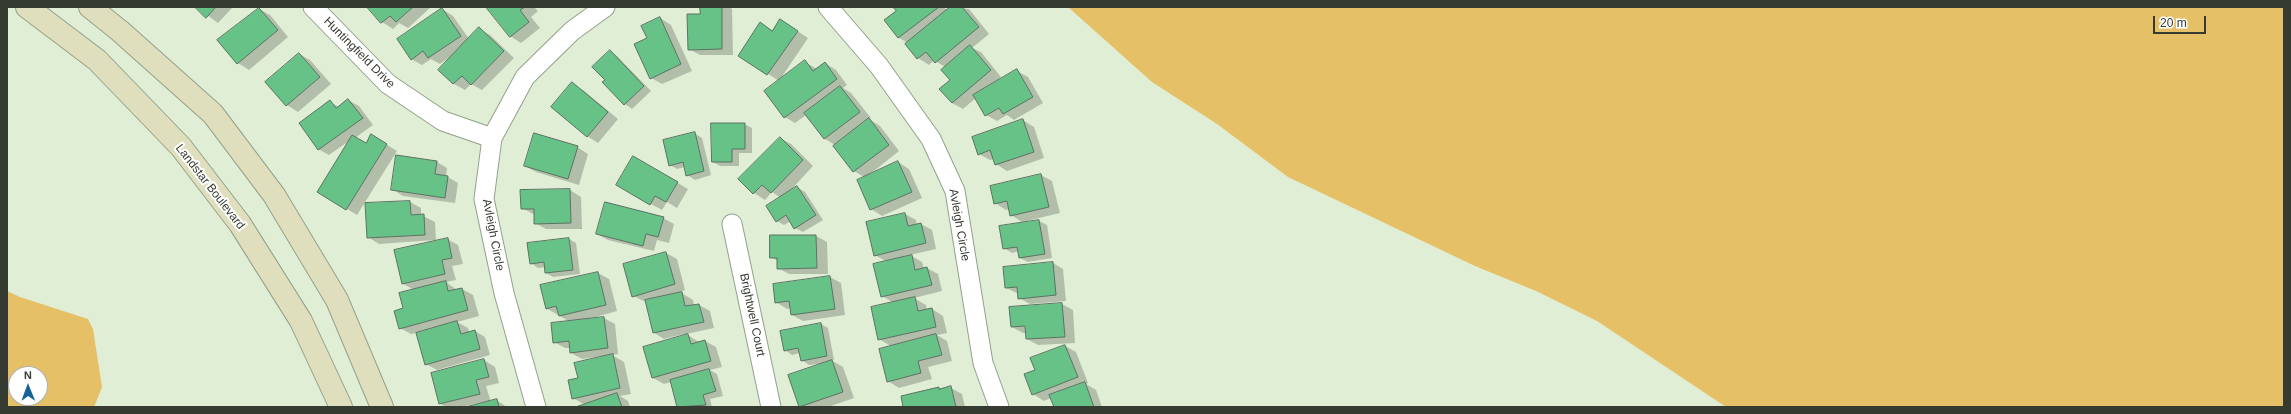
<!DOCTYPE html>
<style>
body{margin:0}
#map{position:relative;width:2291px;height:414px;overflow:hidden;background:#e0eed5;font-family:Arial,sans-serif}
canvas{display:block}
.frame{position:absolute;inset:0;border:8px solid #353b31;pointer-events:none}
.north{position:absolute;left:8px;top:366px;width:40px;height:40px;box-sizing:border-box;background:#fff;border:1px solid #aeb1ad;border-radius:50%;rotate:359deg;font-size:11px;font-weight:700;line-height:16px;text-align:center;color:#353b31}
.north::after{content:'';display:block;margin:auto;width:14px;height:18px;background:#166396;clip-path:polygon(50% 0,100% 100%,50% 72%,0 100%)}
.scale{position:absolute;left:2153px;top:16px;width:53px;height:18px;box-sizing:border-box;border:2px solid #353b31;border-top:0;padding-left:5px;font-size:12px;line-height:14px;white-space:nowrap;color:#353b31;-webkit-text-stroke:3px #fff;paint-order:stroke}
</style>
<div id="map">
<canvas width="2291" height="414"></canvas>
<div class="frame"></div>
<div class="north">N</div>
<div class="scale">20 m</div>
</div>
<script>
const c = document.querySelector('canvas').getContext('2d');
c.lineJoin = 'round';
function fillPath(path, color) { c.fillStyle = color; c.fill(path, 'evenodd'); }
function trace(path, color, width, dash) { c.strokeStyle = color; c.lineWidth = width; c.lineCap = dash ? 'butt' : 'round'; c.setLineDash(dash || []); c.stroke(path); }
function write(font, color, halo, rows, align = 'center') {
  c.font = font + ' Arial,sans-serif'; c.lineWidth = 4; c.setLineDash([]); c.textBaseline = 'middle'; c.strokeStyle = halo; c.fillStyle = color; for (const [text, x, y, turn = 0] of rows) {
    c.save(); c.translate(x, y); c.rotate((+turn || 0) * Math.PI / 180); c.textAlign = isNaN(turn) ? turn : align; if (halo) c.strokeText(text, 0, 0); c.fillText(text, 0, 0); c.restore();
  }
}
const green = new Path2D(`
 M1068 7H2284V407H1726L1597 321 1536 291 1475 266 1288 177 1217 124 1152 82Z
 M7 291 20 297 88 319 93 329 102 387 94 407H7ZM16 374H40V398H16Z`);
const shadow = new Path2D(`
 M196 7H233L218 23Z
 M368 7H431L408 28 399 23 393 29 382 22Z
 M487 7H534L538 11 531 17 540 28 521 43 510 36Z
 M701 7H729L732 9 733 55H700L689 49 701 15Z
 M895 7H944L947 11 952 7 969 9 989 34 972 48 981 52 1001 77 995 82 1017 71 1028 77 1043 103 1014 120 1007 115 997 121 986 115 976 98 963 109 952 103 951 80 945 67 934 60 929 65 918 58 908 43 899 38 885 20 897 11Z
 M259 9 270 15 288 37 249 70 238 63 219 41Z
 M442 9 453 16 469 39 479 29 490 35 514 58 482 90 471 84 465 90 454 84 439 70 451 56 440 64 431 59 422 65 411 59Z
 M660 18 671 25 692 71 662 84 651 78 648 39Z
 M761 23 773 31 791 27 808 38 779 81 805 62 817 69 825 63 836 70 847 85 843 88 851 93 871 118 869 119 880 126 899 151 869 175 898 162 909 169 922 198 882 216 871 209 864 177 854 171 835 145 825 139 806 115 795 123 785 117 779 81 739 55Z
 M610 51 617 56 651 91 632 109 625 104 606 80Z
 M299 54 310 60 331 84 298 112 287 105 266 82Z
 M572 84 583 90 618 119 598 143 587 136Z
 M348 100 359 106 373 125 355 138 366 144 372 136 397 151 357 215 347 209 349 141 329 155 318 149 330 102 339 107Z
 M1023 120 1034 127 1044 158 1007 171 996 164 994 159 990 160 979 154Z
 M744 124 752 128V153H739V166H720L713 162Z
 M694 133 702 138 711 175 695 180 687 175 685 167 677 169 670 165Z
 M780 138 791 144 813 166 789 192 797 187 805 192 823 220 803 232 795 228 791 221 784 225 777 221 781 198 772 192 765 200 754 193 740 179Z
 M577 147 588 154 579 185 536 172 525 166Z
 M633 157 688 189 677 208 667 202 662 210 617 185Z
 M437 162 447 168 446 176 458 183 455 203 403 196 392 189Z
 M1041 175 1052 181 1060 213 1022 222 1011 215 1010 209 1006 210 995 203Z
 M570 190 581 197 582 229H546L535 223V215L522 208 521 191Z
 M410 202 421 208V215L435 222 436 242 447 239 458 245 463 264 452 266 456 280 446 282 457 290 462 289 473 295 479 316 457 322 468 328 469 332 475 331 485 337 490 355 437 370 426 364 416 333 411 334 400 328 405 309 414 290 402 283 435 240 379 244 368 237Z
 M905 214 916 220 917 225 921 224 932 230 936 249 910 255 922 262 924 268H927L938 274 942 291 914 298 926 305 927 310 932 309 943 316 947 333 937 335 947 341 952 361 928 367 932 379 899 388 888 381 892 347 879 339 894 303 882 296 887 262 875 255Z
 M663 218 674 224 669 243 657 240 654 251 608 240 597 234Z
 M1039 221 1047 225 1052 258 1028 262 1020 258 1019 251 1012 253 1004 248Z
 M771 236H816L827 242 828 274H789L778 268V261L771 257Z
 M569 239 576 243 580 274 553 277 546 273 545 267 538 268 531 263Z
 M666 253 677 259 685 290 680 292 693 300 694 306 699 305 710 311 714 328 686 334 699 342 705 341 716 347 722 367 710 370 717 374 723 396 710 399 712 407H679L671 382 664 384 653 378 644 348 685 336 684 334 664 339 653 332 646 302 633 296Z
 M1053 263 1063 269 1066 301 1030 304 1019 298V294L1006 288Z
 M598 273 609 279 617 311 585 320 604 318 615 324 618 354 612 355 624 362 631 394 620 396 628 401 630 407H579L585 405 573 398 579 378 603 356 582 359 571 353V348H565L554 342 570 322 546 308Z
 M830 277 841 283 845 315 803 321 792 315 791 308 787 309 776 302Z
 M1062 304 1073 310 1075 343 1038 345 1027 339V333H1023L1012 327Z
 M821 324 828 328 834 360H831L843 367 854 398 828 407H801L827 363 809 365 802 360 800 353 792 355 785 350Z
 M1065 346 1076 352 1088 383 1086 384 1096 390 1102 407H1055L1051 398 1044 401 1033 394 1036 370Z
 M484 360 495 367 499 383 486 386 491 402 496 400 507 407H470L487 403V401L461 407H446L439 403Z
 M939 388 942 390 951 388 962 394 965 407H905Z`);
const building = new Path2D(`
 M195 7H216L206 18Z
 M367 7H413L396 22 390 16 381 23Z
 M486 7H525L520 10 529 22 510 37Z
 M700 7H722V49L688 50 687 14H700Z
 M893 7H939L898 38 884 20 896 11Z
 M950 7H962L979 27 935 63 926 52 917 59 905 44Z
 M259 8 278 30 237 64 217 40Z
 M442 8 461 36 428 58 423 51 411 60 397 39Z
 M660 17 681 64 650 79 634 44 647 38 641 26Z
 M780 19 798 31 767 75 738 56 760 22 772 31Z
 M479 27 504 51 471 85 462 76 453 84 438 70Z
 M970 45 991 70 952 103 939 89 950 80 941 70Z
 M610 50 644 86 624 105 602 82 605 80 592 67Z
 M299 53 320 77 286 106 265 82Z
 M805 60 813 71 825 62 837 79 784 118 764 91Z
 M1017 69 1033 97 1003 114 999 108 985 116 973 95Z
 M572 82 608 112 587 137 551 107Z
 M840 86 860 112 824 139 804 113Z
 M348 99 363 118 318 150 299 123 330 100 336 108Z
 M869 118 889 145 853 172 833 146Z
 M1023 119 1034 152 995 165 990 150 978 155 972 137Z
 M711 123H745V149H732V162H712Z
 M695 132 704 171 686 176 683 162 669 166 663 140Z
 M534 133 578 146 568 179 524 166Z
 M371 134 387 144 346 210 317 192 352 135 366 143Z
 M780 137 803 160 771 193 762 185 753 194 738 179Z
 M396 155 437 161 435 174 448 176 445 198 391 190Z
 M633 156 678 182 666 202 655 196 650 205 616 185Z
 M898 161 912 192 870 210 857 180Z
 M1041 174 1049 207 1010 216 1007 201 994 204 990 186Z
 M797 186 816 215 794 229 786 215 776 222 766 206Z
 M570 189 571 223 534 224V209H521L520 190Z
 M410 201 411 215 424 214 425 235 367 238 365 203Z
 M605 202 664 217 658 237 646 234 643 246 596 234Z
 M905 213 908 226 921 223 926 243 874 256 866 222Z
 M1039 220 1045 254 1019 258 1017 247 1003 249 999 226Z
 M770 235H816L817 268 777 269V258H770Z
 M448 238 452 258 442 260 445 274 402 284 394 250Z
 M569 238 573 270 545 273 544 262 530 264 527 243Z
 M666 252 675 284 632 297 623 264Z
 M912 255 915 270 927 267 932 285 881 297 873 264Z
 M1053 262 1056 295 1018 299 1017 287 1005 288 1003 267Z
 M598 272 606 305 559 316 556 306 546 309 540 285Z
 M830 276 835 309 791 315 789 301 775 303 773 284Z
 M446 281 448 291 462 288 468 310 399 329 394 311 403 308 399 293Z
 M682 292 685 306 699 304 704 322 653 333 645 300Z
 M915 297 918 311 932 308 936 327 878 340 871 307Z
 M1062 303 1065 337 1026 339 1025 326 1011 327 1009 307Z
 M604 317 608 348 570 353 569 341 553 343 551 323Z
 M457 321 461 334 475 330 480 349 425 365 416 333Z
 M821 323 827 356 801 361 798 348 784 351 780 331Z
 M688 334 691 344 705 340 711 361 652 378 643 347Z
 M936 334 942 355 918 361 921 373 887 382 879 349Z
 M1065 345 1078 377 1032 395 1024 374 1035 370 1030 358Z
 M613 354 620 388 572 399 568 380 578 378 574 363Z
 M484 359 489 377 476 380 480 394 439 404 431 373Z
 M832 360 843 392 799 407 788 375Z
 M709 369 716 391 703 395 706 405 677 407 670 380Z
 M1085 382 1094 407H1054L1049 395Z
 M951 386 956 407H903L901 396 939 387V389Z
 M617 393 622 407H576Z
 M497 399 499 407H466Z`);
const minor = new Path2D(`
 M313 7 388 84 443 121 492 138
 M828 7 879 66 931 139 955 191 983 363 999 407
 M732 224 771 407
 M536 407 504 293 484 199 492 138 525 77 572 31 605 7`);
const secondary = new Path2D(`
 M27 7 97 60 181 147 240 224 301 321 341 407
 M90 7 120 31 213 114 274 195 337 300 382 407`);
const streetNames = [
 ["Huntingfield Drive",359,53,45],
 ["Landstar Boulevard",210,187,52],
 ["Avleigh Circle",959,225,80],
 ["Avleigh Circle",493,235,79],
 ["Brightwell Court",752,315,78]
];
fillPath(green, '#e5c067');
fillPath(shadow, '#0003');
fillPath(building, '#67c288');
trace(building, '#5b7262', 1);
trace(minor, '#94a18a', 21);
trace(secondary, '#94a18a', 24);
trace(minor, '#fff', 19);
trace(secondary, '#dfdfbe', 22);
write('12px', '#353b31', '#fff', streetNames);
</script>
